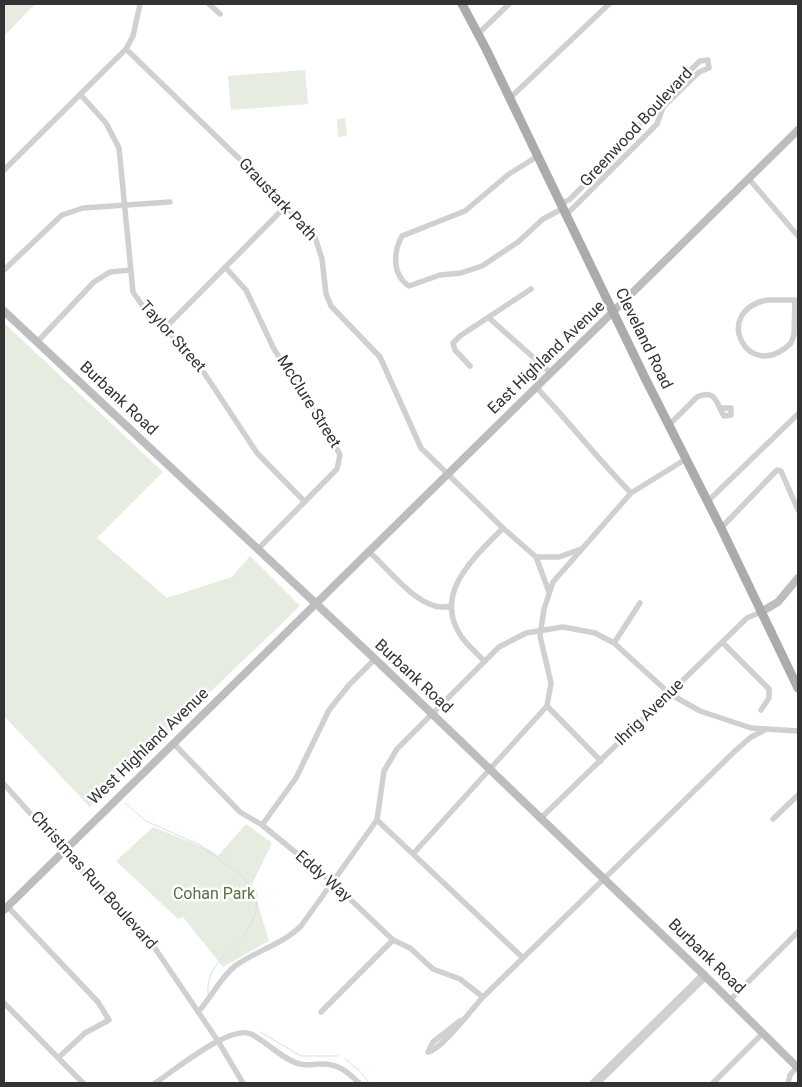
<!DOCTYPE html>
<style>
body{margin:0}
#map{position:relative;width:802px;height:1087px;overflow:hidden;background:#fff;font-family:Roboto,sans-serif}
canvas{display:block}
.frame{position:absolute;inset:0;border:5px solid #333;pointer-events:none}
</style>
<div id="map">
<canvas width="802" height="1087"></canvas>
<div class="frame"></div>
</div>
<script>
const c = document.querySelector('canvas').getContext('2d');
c.lineJoin = 'round';
function fillPath(path, color) { c.fillStyle = color; c.fill(path, 'evenodd'); }
function trace(path, color, width, dash) { c.strokeStyle = color; c.lineWidth = width; c.lineCap = dash ? 'butt' : 'round'; c.setLineDash(dash || []); c.stroke(path); }
function write(font, color, halo, rows, align = 'center') {
  c.font = font + ' Roboto,sans-serif'; c.lineWidth = 5; c.setLineDash([]); c.textBaseline = 'middle'; c.strokeStyle = halo; c.fillStyle = color; for (const [text, x, y, turn = 0] of rows) {
    c.save(); c.translate(x, y); c.rotate((+turn || 0) * Math.PI / 180); c.textAlign = isNaN(turn) ? turn : align; if (halo) c.strokeText(text, 0, 0); c.fillText(text, 0, 0); c.restore();
  }
}
const green = new Path2D(`
 M4 4H35L4 36Z
 M305 70 308 104 231 110 228 76Z
 M345 118 347 136 338 137 337 119Z
 M4 323 163 472 97 538 167 598 232 577 250 556 300 606 90 807 4 716Z
 M246 824 272 843 252 884 269 941 223 967 183 917 178 919 116 861 153 827 210 850 218 856Z`);
const stream = new Path2D(`
 M125 803 146 821 200 845 240 874 257 894C257 901 257 911 254 917 244 948 205 958 208 994
 M260 1032 301 1056H338
 M345 1059 359 1070 369 1083`);
const street = new Path2D(`
 M209 4 220 14
 M478 34 509 4
 M126 49 253 172 315 237 322 259 326 294 331 306 380 357 421 448 503 528 536 557H559L581 549
 M80 94 106 123 119 148 133 292 147 312 193 356 257 453 305 502
 M510 98 609 4
 M538 156 509 174 465 211 402 236C393 252 392 275 409 286L440 275 461 273 482 266 518 242 543 219 564 208
 M4 170 126 49 133 36 140 4
 M749 179 798 236
 M561 203 569 200 614 155 621 143 648 116 655 104 700 61 708 60 709 68 699 72 663 107 657 124 567 214
 M225 267 246 290 274 349 332 439 340 455 337 469 257 550
 M4 270 62 215 83 208 170 202
 M767 300H795L794 335 791 343C749 385 710 312 767 300Z
 M489 318 551 373
 M165 328 285 207
 M37 342 94 282 110 272 130 270
 M470 366 455 350 453 343 460 336 531 289
 M536 387C569 422 598 459 631 493
 M669 425 697 397C717 388 717 406 724 416L731 415V408H722
 M707 502 798 414
 M721 528 777 470 781 471 798 510
 M368 551C388 567 421 615 450 606
 M536 557 549 592
 M614 643 640 603
 M723 643 769 689V698L761 710
 M484 661C477 653 467 645 461 636 432 593 475 557 503 528
 M547 706 601 761
 M173 743 240 812 262 825 331 881 393 940 410 948 433 969 460 979 483 997
 M4 784 63 850 150 941 218 1041 243 1083
 M541 818 747 618 761 612
 M773 819 798 795
 M377 820 523 958
 M262 825 296 778 329 710 349 685 375 659
 M413 854 547 706 551 683 540 636 544 609 553 582 631 493 686 459
 M7 906 98 1002 109 1020 85 1033 58 1058
 M730 1000 798 932
 M4 1003 83 1083
 M198 1012C212 997 219 979 235 966 255 951 282 945 301 926L377 820 384 771 397 749 499 647 526 633 563 627 595 633 614 643 670 694 700 711 751 728 798 731
 M321 1012 393 940
 M460 1021 433 1042 428 1052C441 1050 472 1009 483 997L735 751 751 737 763 731
 M155 1083C174 1071 230 1024 251 1034 267 1042 283 1060 300 1064 306 1066 313 1064 319 1064 337 1063 347 1071 359 1083
 M592 1083 703 974
 M598 1083 706 977
 M713 1083 763 1033
 M788 1083 790 1075 797 1067`);
const secondary = new Path2D(`
 M4 311 375 659 703 974 798 1068
 M761 612 778 602 798 578
 M4 910 798 130`);
const primary = new Path2D(`
 M462 4 486 49 646 380 721 528 798 688`);
const streetNames = [
 ["Greenwood Boulevard",637,128,-47],
 ["Graustark Path",277,200,47],
 ["Taylor Street",172,337,48],
 ["Cleveland Road",643,339,64],
 ["East Highland Avenue",547,358,-44],
 ["Burbank Road",118,399,43],
 ["McClure Street",308,402,58],
 ["Burbank Road",413,677,43],
 ["Ihrig Avenue",650,713,-44],
 ["West Highland Avenue",149,747,-44],
 ["Eddy Way",323,877,41],
 ["Christmas Run Boulevard",93,881,48],
 ["Burbank Road",706,957,44]
];
const parkNames = [
 ["Cohan Park",214,895]
];
fillPath(green, '#e6ecdf');
trace(stream, '#cfe2ee', 1);
trace(street, '#d0d0d0', 5.5);
trace(secondary, '#bdbdbd', 8);
trace(primary, '#ababab', 9);
write('16px', '#333', '#fff', streetNames);
write('16px', '#56703f', '#fff', parkNames);
</script>
